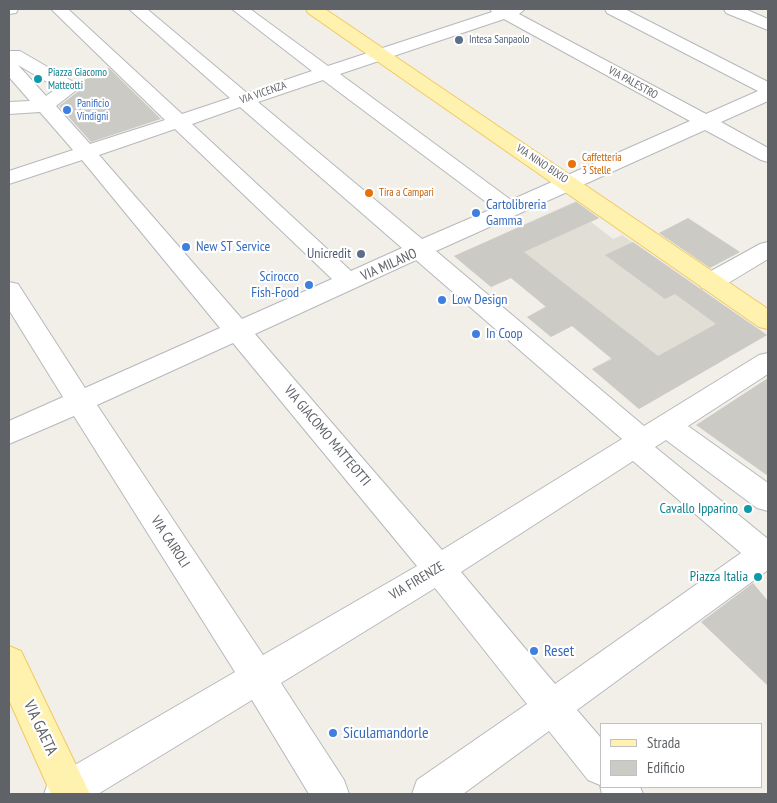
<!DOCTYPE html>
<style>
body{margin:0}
#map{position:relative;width:777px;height:803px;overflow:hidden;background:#f1efe8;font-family:"PT Sans Narrow",sans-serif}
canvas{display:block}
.frame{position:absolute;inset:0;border:10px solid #5f6368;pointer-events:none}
.legend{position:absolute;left:600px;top:723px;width:162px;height:65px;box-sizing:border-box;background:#fff;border:1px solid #bfc1c3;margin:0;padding:6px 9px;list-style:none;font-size:15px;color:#5f6368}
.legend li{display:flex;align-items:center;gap:10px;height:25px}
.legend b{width:25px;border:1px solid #bfc1c3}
</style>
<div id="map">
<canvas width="777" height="803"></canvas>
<div class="frame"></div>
<ul class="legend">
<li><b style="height:6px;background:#fff2af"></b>Strada</li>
<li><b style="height:14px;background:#cccac5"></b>Edificio</li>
</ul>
</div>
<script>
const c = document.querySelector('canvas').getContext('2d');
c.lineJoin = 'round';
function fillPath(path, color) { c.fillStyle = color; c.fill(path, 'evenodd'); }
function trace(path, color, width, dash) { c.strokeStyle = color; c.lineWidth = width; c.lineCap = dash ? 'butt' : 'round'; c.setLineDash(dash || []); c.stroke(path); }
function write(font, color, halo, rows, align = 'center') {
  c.font = font + ' "PT Sans Narrow",sans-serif'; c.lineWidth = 4.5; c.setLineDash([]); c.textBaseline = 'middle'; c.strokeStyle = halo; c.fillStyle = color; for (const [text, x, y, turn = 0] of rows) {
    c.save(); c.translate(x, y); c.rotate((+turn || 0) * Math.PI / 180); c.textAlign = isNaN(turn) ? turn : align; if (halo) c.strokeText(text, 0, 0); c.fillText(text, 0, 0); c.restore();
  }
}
const education = new Path2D(`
 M576 201 599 218 591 222 613 239 622 235 707 294 725 318 735 313 767 335 639 409 592 369 611 358 572 326 551 337 527 317 546 306 511 278 491 287 454 256Z`);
const building = new Path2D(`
 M109 68 161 119 91 142 59 106 84 87 78 83Z
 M576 202 599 218 524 252 658 356 716 324 675 294 665 299 605 255 633 242 767 335 639 409 592 369 612 359 572 326 551 337 527 317 546 307 511 278 491 287 454 256Z
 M688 218 740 252 710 268 659 233Z
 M768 378V476L696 425Z
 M753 583 768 601V686L701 622Z`);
const minor = new Path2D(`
 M9 9H18L16 13 9 14Z
 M51 9H68L182 114 230 98 129 9H147L247 93 312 71 232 9H250L328 66 492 12 490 9H525L519 14 706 114 758 91 607 13 605 9H625L768 82V101L721 122 768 148V162L761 160 705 130 436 251 644 426 759 355 768 353V374L688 426 768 483V511L757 508 666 440 655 447 768 539V570L577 710 601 738V787H640L643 794H602L600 785 588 780 549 731 463 794H412L417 780 527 704 435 588 281 683 344 780 349 794H309L252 700 98 794H44L49 780 235 672 74 416 9 444V421L63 397 9 310V282L18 284 85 388 220 328 82 160 9 184V171L73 150 40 112 9 114V102L30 101 9 77V51H20L77 84 79 88 56 106 90 144 165 120ZM504 19 690 121 511 200 340 74ZM18 65 57 88 46 96ZM323 80 494 208 422 239 258 102ZM240 107 402 248 351 271 192 124ZM175 129 332 279 242 319 99 155ZM416 260 622 439 442 550 255 334ZM233 343 417 566 263 655 97 405ZM633 461 741 553 555 684 461 572Z
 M724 9H745L768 19V30L726 13Z
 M768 242V259L720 288 711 290 702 288 699 282 702 276 760 244Z`);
const major = new Path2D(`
 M306 9H325L768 309V329L759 327 308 13Z
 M9 646 21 651 90 794H51L9 700Z`);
const markers = [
 [459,40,5,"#5c6f8a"],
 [38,79,5,"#0f9aa8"],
 [67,110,5,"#3f7fe0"],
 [572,164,5,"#e8710a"],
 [369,193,5,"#e8710a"],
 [476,213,5,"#3f7fe0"],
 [186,247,5,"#3f7fe0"],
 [361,254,5,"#5c6f8a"],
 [309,285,5,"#3f7fe0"],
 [442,300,5,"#3f7fe0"],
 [476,334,5,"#3f7fe0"],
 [748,509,5,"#0f9aa8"],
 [758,577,5,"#0f9aa8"],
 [534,651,5,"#3f7fe0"],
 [333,733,5,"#3f7fe0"]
];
const farServicenames = [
 ["Intesa Sanpaolo",469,40]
];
const farCulturenames = [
 ["Piazza Giacomo",48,73],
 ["Matteotti",48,86]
];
const farStreetnames = [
 ["VIA PALESTRO",633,83,29],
 ["VIA VICENZA",263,93,-19],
 ["VIA NINO BIXIO",542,164,34]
];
const farShopnames = [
 ["Panificio",77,104],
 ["Vindigni",77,117]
];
const farFoodnames = [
 ["Caffetteria",582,158],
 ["3 Stelle",582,171],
 ["Tira a Campari",379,193]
];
const shopNames = [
 ["Cartolibreria",486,205],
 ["Gamma",486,221],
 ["New ST Service",196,247],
 ["Scirocco",299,277,"right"],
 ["Fish-Food",299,293,"right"],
 ["Low Design",452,300],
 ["In Coop",486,334]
];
const serviceNames = [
 ["Unicredit",351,254]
];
const streetNames = [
 ["VIA MILANO",389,265,-24],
 ["VIA GIACOMO MATTEOTTI",327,436,50],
 ["VIA CAIROLI",170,542,57],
 ["VIA FIRENZE",417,581,-31]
];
const cultureNames = [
 ["Cavallo Ipparino",738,509],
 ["Piazza Italia",748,577]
];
const nearShopnames = [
 ["Reset",544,651],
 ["Siculamandorle",343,733]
];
const nearStreetnames = [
 ["VIA GAETA",40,728,65]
];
fillPath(education, '#e1ded6');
fillPath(building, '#cccac5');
trace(minor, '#b5b8bc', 2);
trace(major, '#f2c960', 2);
fillPath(minor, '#fff');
fillPath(major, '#fff2af');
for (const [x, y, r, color] of markers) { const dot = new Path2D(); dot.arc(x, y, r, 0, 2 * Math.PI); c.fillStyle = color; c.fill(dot); trace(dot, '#fff', 2); }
write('11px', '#4e5e75', '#fff', farServicenames, 'left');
write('11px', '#0d838f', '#fff', farCulturenames, 'left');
write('11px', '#5f6368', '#fff', farStreetnames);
write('11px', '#366cbe', '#fff', farShopnames, 'left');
write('11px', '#c56008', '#fff', farFoodnames, 'left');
write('14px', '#366cbe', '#fff', shopNames, 'left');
write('14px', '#4e5e75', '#fff', serviceNames, 'right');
write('14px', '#5f6368', '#fff', streetNames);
write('14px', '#0d838f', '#fff', cultureNames, 'right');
write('16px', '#366cbe', '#fff', nearShopnames, 'left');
write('16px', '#5f6368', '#fff', nearStreetnames);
</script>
